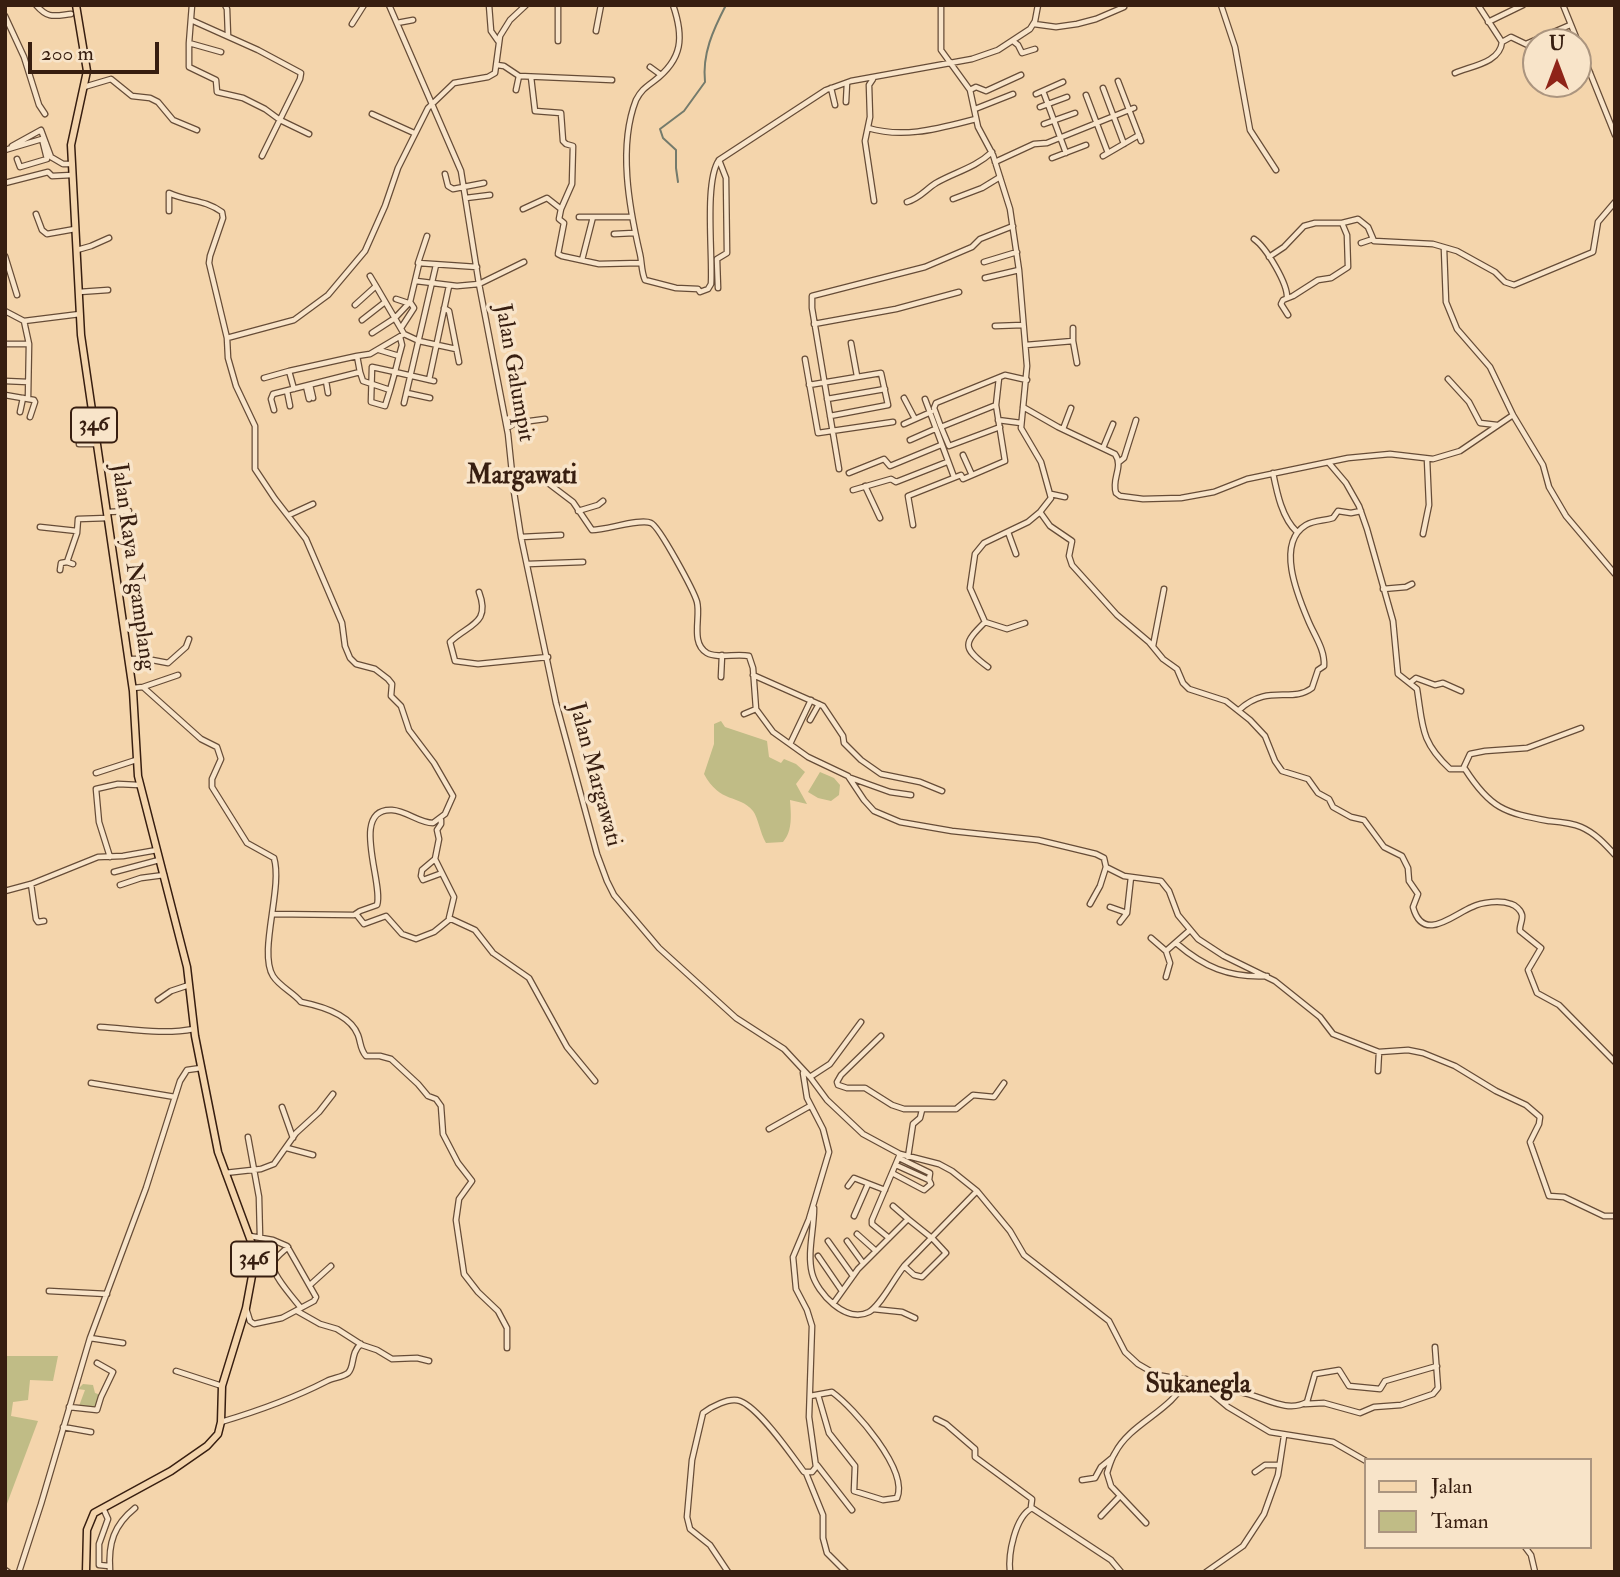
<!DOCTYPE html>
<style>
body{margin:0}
#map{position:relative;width:1620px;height:1577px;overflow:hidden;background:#f4d5ac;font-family:"IM FELL Double Pica",serif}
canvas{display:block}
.frame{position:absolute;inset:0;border:7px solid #371e10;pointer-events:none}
.legend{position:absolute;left:1364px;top:1458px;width:228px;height:91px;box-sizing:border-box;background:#f8e4c9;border:2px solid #ab957f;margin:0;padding:9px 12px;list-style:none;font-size:21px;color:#371e10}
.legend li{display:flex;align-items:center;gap:14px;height:35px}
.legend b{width:35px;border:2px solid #ab957f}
.north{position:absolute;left:1522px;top:28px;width:70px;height:70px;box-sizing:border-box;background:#f8e4c9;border:2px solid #ab957f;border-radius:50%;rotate:0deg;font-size:19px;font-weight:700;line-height:28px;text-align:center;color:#371e10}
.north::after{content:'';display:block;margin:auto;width:24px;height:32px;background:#8f2418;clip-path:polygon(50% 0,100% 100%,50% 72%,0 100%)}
.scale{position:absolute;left:28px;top:42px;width:131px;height:32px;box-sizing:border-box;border:4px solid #371e10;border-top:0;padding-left:9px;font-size:21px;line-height:24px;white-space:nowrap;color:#371e10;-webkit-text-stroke:5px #f8e4c9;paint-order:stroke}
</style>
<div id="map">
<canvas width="1620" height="1577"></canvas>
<div class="frame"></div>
<ul class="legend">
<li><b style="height:9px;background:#f4d5ac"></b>Jalan</li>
<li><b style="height:19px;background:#c0bc86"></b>Taman</li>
</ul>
<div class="north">U</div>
<div class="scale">200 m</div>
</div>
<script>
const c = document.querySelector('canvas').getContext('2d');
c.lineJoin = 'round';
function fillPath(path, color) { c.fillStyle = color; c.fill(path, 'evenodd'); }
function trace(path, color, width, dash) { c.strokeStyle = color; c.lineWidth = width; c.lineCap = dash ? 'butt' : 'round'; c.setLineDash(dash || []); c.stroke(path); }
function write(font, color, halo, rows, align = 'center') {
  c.font = font + ' "IM FELL Double Pica",serif'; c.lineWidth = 7; c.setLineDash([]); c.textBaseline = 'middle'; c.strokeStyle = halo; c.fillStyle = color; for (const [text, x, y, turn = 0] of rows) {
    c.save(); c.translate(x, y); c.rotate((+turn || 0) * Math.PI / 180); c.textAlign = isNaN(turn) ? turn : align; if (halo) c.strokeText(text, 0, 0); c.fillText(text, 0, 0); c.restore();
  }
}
const green = new Path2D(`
 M721 721 725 727 767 741 769 757 781 763 784 759 796 764 805 772 796 784 807 804 790 800C791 814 793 831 783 842L766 843C760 833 758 817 753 811 739 794 720 804 704 774L714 744V724Z
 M820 772 834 778 840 785 839 795 831 801 818 798 808 792Z
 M5 1356H58L53 1381 30 1380 28 1400 13 1402 11 1416 38 1421 5 1509Z
 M83 1384 93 1385 95 1393 101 1395 97 1409 70 1407 71 1405 79 1406 85 1390 78 1389Z`);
const stream = new Path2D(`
 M678 182 676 168V150L663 138 660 129 684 111 705 82C702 54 713 30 726 5`);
const minor = new Path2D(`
 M36 5C48 19 54 16 71 14
 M192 5 189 43 221 52
 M225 5 227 9 228 36
 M389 5 461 171 479 284 508 434 514 492 521 537 556 703 597 854 607 881 614 895 659 948 736 1018 784 1049 810 1077 827 1100 863 1134 900 1154 939 1164 952 1171 977 1191 1010 1231 1024 1255 1109 1321 1125 1352 1138 1364 1157 1375 1193 1381 1209 1391 1228 1407 1270 1432 1333 1442 1366 1461
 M489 5 491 31 498 41
 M673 5C684 37 683 59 654 81 646 87 641 90 636 100 618 146 629 207 640 254 642 262 641 271 645 280L676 288 698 289 700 292 708 289 711 284C713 256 704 181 719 160L826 90 851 81 972 59 998 50 1030 29 1035 21 1038 5
 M941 5V50L970 90 978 127 993 155 1010 209 1019 270 1027 366 1021 428 1041 462 1051 498 1040 512 1028 522 984 543 975 554 970 588 985 622C964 643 961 647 988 667
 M1221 5 1235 47 1250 130 1276 170
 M1478 5 1502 42 1511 37 1536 49
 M1563 5 1578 42
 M5 16 24 57 39 105 45 114
 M191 20 258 50 301 73 300 79 262 156
 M1488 22 1523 5
 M397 23 413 20
 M352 24 364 5
 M1034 24 1056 27 1077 24 1096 19 1124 7
 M596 31 601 5
 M558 41V5
 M1013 41 1018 45 1022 53 1035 49
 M189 43V67L216 80 217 92 243 98 265 109 280 120 309 134
 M1578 43 1615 135
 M1526 44 1570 25
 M497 65 504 66 519 76 516 90
 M650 67 661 75
 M1578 68 1590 73
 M1455 73C1471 66 1500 63 1502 42
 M519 76 612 80
 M531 77 535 111 561 113 563 141 566 144 573 146 572 184 561 209
 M873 79 869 85 870 117 865 141 874 201
 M1118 81 1141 141
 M84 87 111 79 132 96 150 98 158 102 173 120 197 130
 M831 88 835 105
 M1103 88 1124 144
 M970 90 976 87 986 91 1021 75
 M1043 91 1066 153
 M1036 94 1063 82
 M1086 95 1108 153
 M846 102 847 83
 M1040 107 1067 97
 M975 109 1013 94
 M372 114 414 133
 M1044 124 1075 113
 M868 128C905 139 940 128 976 119
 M12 146 41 130 51 157 63 164H72
 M5 150 42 139 47 159 20 167 17 159
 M1103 156 1139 135
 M1052 158 1086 145
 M995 162 1034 144 1047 143 1134 108
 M445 174 448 186 453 189 484 183
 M5 183 48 172 52 176 72 175
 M466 198 490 195
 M953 199 982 188 1000 177
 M907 202C920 198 925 190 936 183 955 172 975 168 992 152
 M523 209 547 198 561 209 559 219 564 223 558 254 562 256 599 264 641 263
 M169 211V193C188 202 204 199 222 212L223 218 210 256 209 263 227 338 228 358 236 386 255 426V469L275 499 306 539 342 623 345 646 350 658 356 664 375 669 388 679 392 684 391 696 401 706 409 730 434 763 453 796 445 814 433 823C419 823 407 811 392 810 349 808 384 884 377 905L360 911 354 915 272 914
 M36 214 42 230 47 234 75 229
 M579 217H631
 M614 234 634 233
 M427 236 418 263 477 267
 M1254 239C1266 247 1288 284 1287 298
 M1361 243 1373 239
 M1444 249 1446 302 1457 329 1490 367 1513 415 1543 465 1549 487 1566 516 1615 574
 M77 250 91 246 109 238
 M5 256 17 295
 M1269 257 1284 247 1304 226 1315 223H1342L1358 219 1368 227 1374 241 1433 244 1457 251 1495 272 1505 282 1514 285 1593 252 1598 222 1615 202
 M582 260 593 217
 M984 262 1017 252
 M370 276 376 286
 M985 278 1019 270
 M416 281 457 286 479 284 524 262
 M718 288 717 259 727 253 726 178 719 160
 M79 292 108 290
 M396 299 408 303
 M355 305 376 286 404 334 419 341 456 349
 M444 308 449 311 459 362
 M5 311 24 321 80 314
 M1288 315 1281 304 1283 300 1293 296 1318 280 1331 278 1348 267 1347 235 1342 223
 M362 320 385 302
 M814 324 896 309 959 292
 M995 326 1023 325
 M401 328 414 308 410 302
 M1073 328V341L1077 363
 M372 333 395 318 410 302 419 264
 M227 338 294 320 328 295 365 251 385 206 398 168 428 108 454 83 488 77 495 73 500 36 510 20 526 5
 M851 343 857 376
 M5 344H29
 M1026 345 1073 341
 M379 350 399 356 395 372 372 367 371 402 385 406 390 390
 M399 356 402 345 400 337
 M805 359 818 433 893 422
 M360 372 363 381 390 390 395 372 434 381
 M264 378 289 371
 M1448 379 1469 402 1480 423 1497 425
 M429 380 449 286
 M5 381 28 382
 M326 381 328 393
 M310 385 313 398
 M809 385 881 373 888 405 830 416
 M306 386 309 399
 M294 389 289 371 357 356
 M287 391 290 406
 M407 393 430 398
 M5 395 28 399 29 344 24 321
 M904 398 915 419
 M28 399 34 400 35 402 30 417
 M827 399 885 389
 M925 399 954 477
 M404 403 436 265
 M996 405 941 427 934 408 936 403 1005 375 1027 380
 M1023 407 1058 427 1115 454C1124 467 1111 479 1116 493L1120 496 1143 499 1181 498 1214 492 1247 479 1348 458 1390 454 1433 459 1460 451 1513 415
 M274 410 271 399 273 394 360 372 357 356 370 354 404 334
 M20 412 23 398
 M998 420 1021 423
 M904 424 931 412
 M941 427 949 446 1000 427
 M507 428 515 423 545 419
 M1063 429 1071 408
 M910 440 935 429
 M79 444H97
 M1103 448 1113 424
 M963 455 972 475
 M1119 462 1124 458 1136 420
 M1329 463 1346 483 1359 506 1367 529 1393 621 1398 674 1417 689C1423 726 1420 741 1450 769H1465C1490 808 1504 813 1549 821 1560 822 1572 823 1581 827 1595 833 1605 844 1615 855
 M839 469 812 308V296L925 267 972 247 980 239 1013 226
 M849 473 884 459 890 466 941 445
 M1273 473C1277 493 1282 518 1297 532
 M512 475 530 474 544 480 573 502 592 530C607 530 640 518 651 523 659 526 694 591 697 602 701 617 690 643 707 653 718 659 737 653 749 656L753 668 756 709 773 732 808 757 848 776 864 800 874 811 900 822 952 831 1038 840 1096 854 1104 858 1106 867 1124 876 1161 881 1169 891 1178 915 1198 939 1224 956 1275 981 1320 1017 1333 1034 1379 1052 1408 1050 1423 1053 1455 1066 1496 1091 1526 1105 1540 1117 1539 1124 1530 1142 1549 1196 1564 1197 1604 1216H1615
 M865 486 880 518
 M853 490 891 479 896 482 947 462
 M1051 494 1065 497
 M578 511 598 505 603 501
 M108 512 129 511
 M1040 512 1050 526 1072 541 1069 556 1072 565 1117 615 1149 642 1163 659 1177 669 1183 683 1189 689 1226 701 1250 720 1265 736 1275 761 1282 771 1308 779 1318 793 1329 799 1333 807 1351 817 1364 820 1384 847 1402 856 1408 868 1409 881 1418 894 1413 907C1423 944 1454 914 1472 907 1482 902 1500 900 1511 904 1515 905 1521 910 1522 915 1523 920 1519 926 1520 931L1541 948 1528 970 1537 993 1559 1005 1615 1062
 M289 515 313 504
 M913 525 908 496 961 475 963 479 1005 461 996 405 999 378
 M40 527 77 531
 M1008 532 1016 554
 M1423 534 1429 505 1427 459
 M521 537 561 535
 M73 564 67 562 77 533 78 519 108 518
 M528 564 583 562
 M60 570 61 563 67 562
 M1383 589 1406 587 1412 584
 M479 592C491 624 469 624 450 642L455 661 478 664 548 657
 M985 622 1007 629 1025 623
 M1153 646 1164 589
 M128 659H147L168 663 186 647 189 639
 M753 675 823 706 843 736 844 743 861 760 881 774 920 782 942 791
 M721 677 722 655
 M1411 682 1416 678 1435 685 1443 683 1461 691
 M143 687 178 675
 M133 688 143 687 201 739 217 747 221 759 212 779V787L247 843 274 858C283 888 258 952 273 976 280 987 293 992 301 1002 321 1006 350 1014 358 1035 361 1043 360 1049 366 1056H380L391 1059 418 1084 428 1096 436 1099 441 1106 443 1134 458 1163 472 1181 459 1199 456 1220 464 1274 478 1292 498 1311 507 1328V1348
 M1239 710C1269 683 1291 704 1312 688L1318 670 1324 666C1325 649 1314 635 1308 620 1297 594 1276 543 1306 525 1315 520 1324 521 1333 518L1338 511 1351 513 1361 511
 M744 714 756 709
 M810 720 819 704
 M790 744 811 700
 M1463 769 1470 754 1485 751 1527 748 1581 728
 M96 773 136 760
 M851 778 890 792 911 795
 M441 820V824L437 830 439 839 435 859 422 870 421 876 423 880 442 873 454 897 449 918 475 930 493 953 529 978 567 1047 595 1081
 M110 857 99 822 96 789 118 784 139 785
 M435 859 442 873
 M114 872 159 860
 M31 884 36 919 38 922 44 921
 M120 885 141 878 164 875
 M5 891 31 884 98 857 123 856 157 850
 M1090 904 1100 886 1106 867
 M1110 907 1127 913
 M356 914 364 924 386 916 402 934 416 939 434 932 450 919
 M1120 922 1127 913 1131 877
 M1151 938 1166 951 1190 930
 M1176 943C1204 967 1229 978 1267 976
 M1166 951 1170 963 1166 977
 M158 1000 171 991 189 985
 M100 1027C132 1029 162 1035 194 1029
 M881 1036 841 1075 837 1082 838 1085 847 1088H865L892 1105 904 1109H956L973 1095 994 1097 1004 1083
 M1378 1071 1379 1052
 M810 1077 830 1064 861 1022
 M91 1083 175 1097
 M282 1107 293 1138
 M769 1129 810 1106
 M248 1137 259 1197 260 1237
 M287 1148 313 1155
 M908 1157 913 1124 920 1118 922 1110
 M899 1158 930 1173 929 1180
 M225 1173 261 1169 274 1164 296 1133 319 1112 333 1094
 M892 1173 924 1190 931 1184 929 1180 896 1165
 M848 1186 854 1178 885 1190
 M893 1206 908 1219
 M814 1208C814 1230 807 1253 812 1273 817 1293 846 1324 869 1312 882 1304 894 1278 905 1265 929 1240 953 1216 977 1191
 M854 1216 868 1184
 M857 1234 876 1251
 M889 1238 872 1224V1220L900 1154
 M828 1241 853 1276
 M847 1241 863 1263
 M288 1247C284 1251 274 1258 273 1264 271 1274 295 1300 301 1308
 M818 1256 842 1291
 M310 1285 331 1266
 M49 1291 107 1294
 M833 1304 858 1269 908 1219 933 1239 946 1253 922 1277 914 1275 904 1266
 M246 1308 250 1321 254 1324 282 1318 314 1301 316 1297 287 1246 273 1240 250 1236
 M873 1309 902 1312 915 1318
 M297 1311 320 1324 337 1329 362 1345 377 1350 392 1359 417 1358 429 1361
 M90 1338 123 1343
 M176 1371 222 1386
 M810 1396 832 1392C854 1408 909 1470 897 1498L883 1500 854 1491 855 1466 829 1433 818 1395
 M1216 1396C1224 1394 1232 1390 1239 1392 1261 1395 1286 1414 1307 1402L1315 1374 1339 1370 1349 1386 1380 1389 1385 1381 1437 1366
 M1305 1404 1324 1403 1360 1413 1374 1407 1401 1405 1433 1394 1438 1388 1435 1347
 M69 1407 97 1410 101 1397 113 1372 97 1363
 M936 1419 946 1424 975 1449V1457L1032 1499 1031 1507
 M221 1422C258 1411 294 1398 327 1381 333 1378 343 1377 348 1373 355 1367 350 1353 361 1344
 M63 1427 91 1432
 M817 1465 852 1510
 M1255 1472 1265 1465H1279
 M806 1473 823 1515V1538L827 1553 846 1572
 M1082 1480 1095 1478 1101 1467 1112 1458
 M103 1508 108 1519 99 1544V1565L109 1566
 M1101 1516 1120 1496
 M1146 1523 1111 1486 1107 1473C1109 1467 1111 1459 1115 1453 1131 1422 1173 1411 1186 1379
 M1525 1547 1531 1555 1535 1572
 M5 1570 8 1572
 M110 1570C108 1543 114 1525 135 1508
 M19 1572 41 1504 90 1338 146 1188 180 1081 187 1070 201 1068
 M728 1572 710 1545 690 1529 687 1517 692 1460 703 1413C711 1407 729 1397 740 1401 759 1408 791 1454 804 1472H812L816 1467 809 1417 812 1326 807 1310 796 1289 793 1257 809 1219 829 1152 823 1129 807 1098 803 1073
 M1010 1572C1008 1554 1015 1517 1032 1508L1111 1560 1121 1572
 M1206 1572 1243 1546 1264 1514 1278 1475 1284 1436`);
const primary = new Path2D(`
 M76 5 87 71 71 145 81 335 133 691 138 776 187 967 195 1036 218 1152 252 1244 254 1265 246 1308 222 1386 221 1422 218 1434 207 1446 171 1471 94 1513 87 1530 86 1572`);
const shields = [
 [94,425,46],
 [254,1259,46]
];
const shieldNames = [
 ["346",94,425],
 ["346",254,1259]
];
const streetNames = [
 ["Jalan Galumpit",513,373,80],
 ["Jalan Raya Ngamplang",132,567,82],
 ["Jalan Margawati",594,775,75]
];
const quarterNames = [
 ["Margawati",522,477],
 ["Sukanegla",1198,1386]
];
fillPath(green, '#c0bc86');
trace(stream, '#747b6c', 2);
trace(minor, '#664c37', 7);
trace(primary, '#371e10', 9);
trace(minor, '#f8e4c9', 4.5);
trace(primary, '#f4d5ac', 6);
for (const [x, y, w] of shields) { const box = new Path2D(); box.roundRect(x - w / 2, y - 17.5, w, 35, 5); c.fillStyle = '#f8e4c9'; c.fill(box); trace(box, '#371e10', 2); }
write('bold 21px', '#371e10', null, shieldNames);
write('23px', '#371e10', '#f8e4c9', streetNames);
write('bold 26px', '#371e10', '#f8e4c9', quarterNames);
</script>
